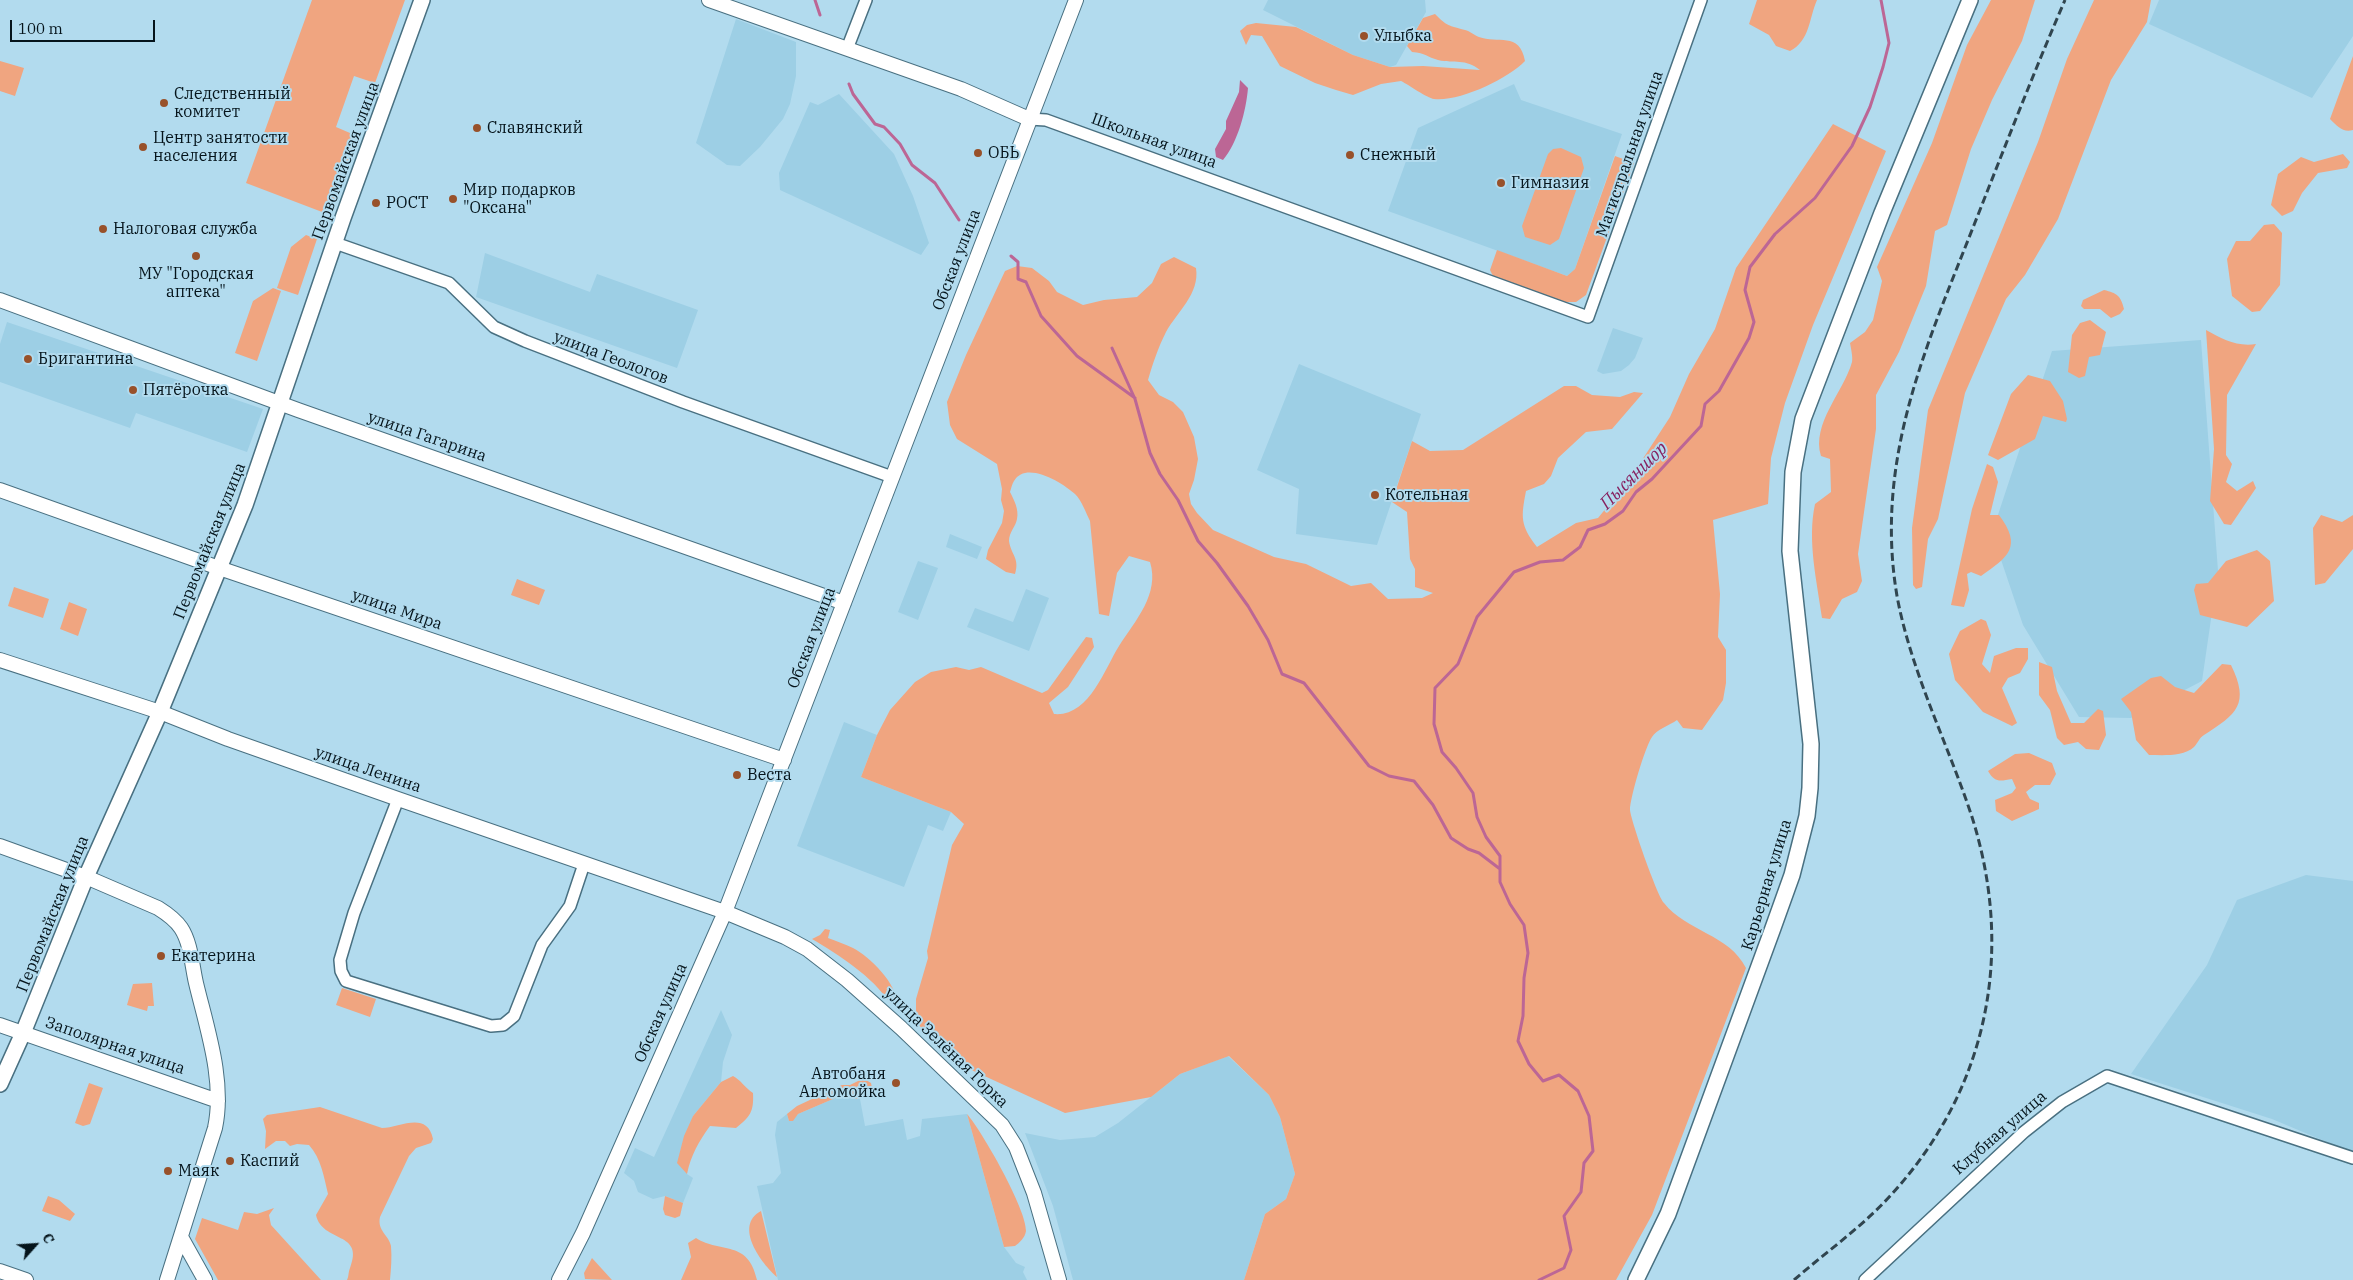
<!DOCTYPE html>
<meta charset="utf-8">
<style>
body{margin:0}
#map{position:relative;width:2353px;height:1280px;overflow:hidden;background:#b2dbee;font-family:"IBM Plex Serif",serif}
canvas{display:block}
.north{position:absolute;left:10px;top:1220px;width:50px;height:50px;-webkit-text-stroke:4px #b2dbee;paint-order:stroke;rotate:64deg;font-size:14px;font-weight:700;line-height:20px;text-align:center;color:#05141b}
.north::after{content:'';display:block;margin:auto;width:18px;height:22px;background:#05141b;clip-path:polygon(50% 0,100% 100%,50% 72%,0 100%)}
.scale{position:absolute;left:10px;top:20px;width:145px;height:22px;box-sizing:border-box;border:2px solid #05141b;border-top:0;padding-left:6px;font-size:15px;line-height:18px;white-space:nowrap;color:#05141b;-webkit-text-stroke:4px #b2dbee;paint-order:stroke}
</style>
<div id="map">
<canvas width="2353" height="1280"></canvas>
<div class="north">С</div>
<div class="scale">100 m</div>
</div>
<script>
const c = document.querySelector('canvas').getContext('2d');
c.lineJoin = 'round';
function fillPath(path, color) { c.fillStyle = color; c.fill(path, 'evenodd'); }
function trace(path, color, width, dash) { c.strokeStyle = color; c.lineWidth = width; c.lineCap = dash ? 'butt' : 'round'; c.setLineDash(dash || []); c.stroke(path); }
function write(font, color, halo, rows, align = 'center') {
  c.font = font + ' "IBM Plex Serif",serif'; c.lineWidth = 4; c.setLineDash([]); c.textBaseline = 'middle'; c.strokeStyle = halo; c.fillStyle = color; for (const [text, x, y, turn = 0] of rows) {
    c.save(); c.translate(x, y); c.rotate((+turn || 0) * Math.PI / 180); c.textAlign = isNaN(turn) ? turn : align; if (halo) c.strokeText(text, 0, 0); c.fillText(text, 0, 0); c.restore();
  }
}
const built = new Path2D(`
 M1268 0H1425L1426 12 1396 65 1390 67 1353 55 1263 10Z
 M2159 0H2353V36L2312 98 2149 24Z
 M736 19 796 42V76L790 104 783 119 760 147 740 166 727 165 696 143Z
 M1514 84 1521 100 1622 134 1575 269 1567 276 1388 211 1418 128Z
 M839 94 894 154 913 196 929 243 921 255 780 190 779 173 810 102 818 105Z
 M485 253 590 292 597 274 698 310 677 368 476 297Z
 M7 322 263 409 247 452 136 413 130 428 0 382V344Z
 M1613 328 1643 338 1635 358 1629 365 1621 371 1603 374 1597 371Z
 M2201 340 2218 571 2202 681 2131 718 2079 717 2023 625 1992 533 2052 351Z
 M1299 364 1421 414 1377 545 1296 534 1299 489 1257 470Z
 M950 534 982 547 977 559 946 547Z
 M918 561 938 568 918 620 898 612Z
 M1026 589 1049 598 1029 651 967 627 975 608 1013 622Z
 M844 722 877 735 861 777 951 812 943 831 928 825 904 887 797 846Z
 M2306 875 2353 881V1153L2272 1119 2131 1074 2207 965 2237 900Z
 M721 1010 732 1035 723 1062 721 1082 693 1116 687 1174 693 1178 683 1203 665 1196 653 1199 638 1192 634 1181 624 1173 635 1148 654 1157Z
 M1228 1056 1269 1095 1280 1117 1295 1174 1286 1199 1265 1214 1244 1280H1073L1053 1206 1025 1133 1060 1140 1095 1137 1118 1123 1180 1074Z
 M840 1096 860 1099 865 1126 903 1119 907 1140 920 1136 922 1119 967 1114 1004 1247 1016 1263 1025 1267 1023 1272 1027 1280H778L757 1186 773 1183 781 1173 775 1135 777 1122 787 1114 789 1121 798 1114Z`);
const green = new Path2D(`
 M312 0H405L375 83 354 76 336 127 357 136 330 215 246 183Z
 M1757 0H1817C1809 18 1810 41 1790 51L1776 46 1769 35 1749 24Z
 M1991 0H2035L2022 41 1992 100 1971 149 1947 225 1935 231 1926 286 1899 352 1876 395V429L1858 554 1862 581 1857 592 1842 599 1830 619 1822 618C1817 581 1807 541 1815 504L1831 492 1830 459 1821 456C1811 424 1844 391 1852 362 1853 357 1851 349 1850 343L1865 332 1873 320 1882 281 1877 267 1932 143 1967 45Z
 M2094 0H2151L2147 22 2111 80 2058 219 2025 275 2006 299 1965 393 1938 519 1928 539 1922 587 1916 589 1913 585 1912 528 1928 410 2038 142 2067 59Z
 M1435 14C1448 27 1448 25 1465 30 1470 31 1474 35 1479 37 1497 44 1520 31 1525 61 1508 79 1459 102 1434 99 1427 98 1409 85 1401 81L1381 84 1353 95 1336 90 1315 83 1280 66 1262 36 1251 35 1246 45 1240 31 1247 25 1256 23 1296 27 1353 55 1390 67 1423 66 1480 70C1465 58 1455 64 1438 60 1427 57 1426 53 1412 52L1407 46 1423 18Z
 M2353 56V130C2343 133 2337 126 2330 119Z
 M0 61 24 68 15 96 0 91Z
 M1833 124 1886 151 1813 325 1785 403 1771 458 1768 504 1713 520 1720 594 1718 637 1726 650V683L1723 700 1702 730 1683 728 1677 720C1670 725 1656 730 1652 737 1645 747 1630 798 1630 810 1631 821 1657 895 1664 903 1687 932 1729 934 1746 968L1652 1215 1616 1280H1244L1265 1214 1286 1199 1295 1174 1280 1117 1269 1095 1229 1056 1180 1074 1151 1097 1065 1113 954 1062 916 1022V999L928 958 927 951 952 845 964 824 951 812 861 777 877 735 890 710 915 682 931 672 956 667 969 670 981 667 1042 693 1048 690 1086 637 1092 638 1094 647 1068 687 1049 703 1054 714C1089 717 1104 670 1119 646 1135 621 1160 594 1150 562L1129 556 1117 573 1109 616 1099 614 1090 521C1086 513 1082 501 1075 494 1063 483 1026 460 1014 481 1012 484 1011 489 1010 492 1014 500 1019 509 1017 519 1016 526 1009 532 1009 541 1011 555 1020 558 1015 574L1006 572 986 559 988 550 1002 523 1004 511 1001 500 1002 489 997 464 957 439 950 425 947 402 966 355 1005 271 1017 266 1032 268 1049 281 1057 292 1083 305 1104 300 1137 297 1152 283 1161 264 1174 257 1196 268C1200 294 1177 312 1166 332 1158 348 1153 363 1148 380L1159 395 1173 402 1183 412 1194 437 1198 459 1194 480 1189 494 1191 504 1197 513 1213 530 1274 557 1306 564 1351 586 1371 583 1388 599 1422 598 1433 593 1415 587V569L1410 559 1407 512 1392 502 1412 441 1430 451 1463 450 1564 386H1576L1592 395 1620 397 1634 392 1643 393 1612 429 1586 432 1558 458 1551 476 1544 484 1526 491C1521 517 1520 525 1537 547L1576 523 1598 518 1629 480 1670 417 1689 374 1715 329 1736 268Z
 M1561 148 1581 157 1584 168 1559 239 1550 245 1525 237 1522 226 1548 154 1553 149Z
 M2343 154 2350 162 2347 168 2318 173 2302 193 2293 211 2282 216 2271 205 2278 174 2301 157 2314 162Z
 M1615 156 1634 163 1586 295 1576 302H1564L1493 276 1490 270 1497 250 1567 276 1575 269Z
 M2274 224 2282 233 2280 285 2260 311 2252 312 2232 296 2227 259 2236 241H2250L2264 225Z
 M306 235 317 239 298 295 277 288 291 247Z
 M273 288 281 291 257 361 235 353 253 301Z
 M2104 290C2117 293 2121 296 2124 309L2120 314 2111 318 2100 309H2084L2081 306 2083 300Z
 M2090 320 2106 332 2100 355 2089 357 2085 376 2079 378 2068 372 2072 335 2080 323Z
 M2206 330C2222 339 2237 347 2256 344L2227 395 2226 455 2232 464 2226 482 2237 491 2253 481 2256 488 2231 525 2224 524 2210 501 2214 449Z
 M2028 375 2050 381 2063 401 2067 419 2066 422 2043 416 2035 439 1998 460 1988 455 2011 394Z
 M1987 464 1993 467 1998 482 1990 515H1999C2023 547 2008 557 1981 576L1971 572 1967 574 1969 590 1964 607 1951 605 1972 509Z
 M2321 515 2342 522 2353 515V549L2325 583 2315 585 2313 528Z
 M2257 550 2270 561 2274 601 2247 627 2200 615 2194 590 2196 584 2208 583 2226 561Z
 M517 579 545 590 539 605 511 595Z
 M14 587 49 599 43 618 8 606Z
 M69 602 87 609 78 636 60 629Z
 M1981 619 1986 621 1991 635 1982 664 1990 673 1994 656 2016 648H2028V659L2020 673 2008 678 2002 688 2017 723 2012 726 1983 712 1955 680 1949 654 1960 631Z
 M2039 662 2052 667 2057 691 2071 723H2084L2098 709 2103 711 2106 735 2099 750 2086 749 2078 742 2064 745 2057 738 2050 710 2039 695Z
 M2222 664 2231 665C2250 704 2237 714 2204 735 2199 738 2198 743 2194 747 2183 757 2163 755 2149 755L2136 740 2131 712 2121 699 2151 678 2161 676 2175 687 2194 693Z
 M2029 753 2052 763 2056 774 2050 785H2035L2026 792 2030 799 2039 803V809L2012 821 1996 811 1995 800 2012 793 2016 788 2012 779C2000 781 1995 783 1988 771L2015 754Z
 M825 929 830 930 828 938C836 941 845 944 853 948 869 956 899 985 896 1004L890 1003C872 976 839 955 812 939L820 935Z
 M152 983 154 1006H148L147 1011 127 1005 133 984Z
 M342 988 376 999 370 1017 336 1005Z
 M733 1076C741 1080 745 1088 753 1093 754 1112 750 1117 736 1128L710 1126C699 1141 691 1155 687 1174L677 1163 684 1136 693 1116 721 1082Z
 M860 1080H866L871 1083 873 1093 860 1099 840 1096 798 1114 793 1121H789L787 1114 797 1106 842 1085H850Z
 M89 1083 103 1088 90 1124 83 1126 75 1123Z
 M320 1107 382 1128C399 1128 427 1110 433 1139L431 1143 416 1148 409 1156 380 1217C377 1231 389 1235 391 1246 392 1257 391 1269 390 1280H347C349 1276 348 1273 350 1268 365 1231 322 1243 316 1215L328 1194C324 1177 321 1158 309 1145L297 1144 290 1146 285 1141H276L265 1149 266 1131 263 1119 267 1115Z
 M967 1114C982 1131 1027 1210 1026 1231 1025 1238 1019 1243 1015 1246L1004 1247Z
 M48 1196 59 1200 75 1214 70 1221 42 1211Z
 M665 1196 683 1203 680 1216 675 1218 665 1215 663 1209Z
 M274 1208 269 1215 271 1225 321 1280H218L195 1239 202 1218 238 1230 244 1212 257 1214Z
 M761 1211 777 1277C762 1264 733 1226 761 1211Z
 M696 1238C721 1254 748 1239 757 1280H681L691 1257 688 1243Z
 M592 1258 612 1280 585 1279 584 1273Z`);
const water = new Path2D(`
 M1240 80 1248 88C1246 111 1238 142 1223 160L1216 157 1215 149 1226 129V121L1239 92Z`);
const stream = new Path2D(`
 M815 0 820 15
 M849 84 853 94 875 124 884 127 900 144 912 165 935 183 959 220
 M1011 256 1018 262V279L1026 282 1041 316 1077 356 1135 398
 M1112 348 1135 399 1150 453 1160 474 1178 500 1198 541 1217 563 1248 606 1268 640 1282 674 1304 683 1369 766 1389 776 1414 781 1433 805 1451 838 1468 849 1479 853 1500 869
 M1539 1280 1564 1268 1571 1250 1564 1216 1581 1192 1584 1163 1593 1151 1589 1116 1578 1091 1559 1075 1543 1081 1529 1064 1518 1041 1523 1016 1524 978 1528 953 1524 925 1510 904 1500 882V856L1486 837 1477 817 1473 793 1456 768 1442 752 1434 724 1435 688 1458 664 1477 617 1514 572 1540 562 1563 560 1580 547 1588 530 1605 524 1623 511 1636 492 1652 479 1701 426 1705 404 1719 391 1749 338 1754 322 1745 290 1750 267 1775 234 1815 198 1852 146 1870 107 1883 67 1889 43 1881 0`);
const minor = new Path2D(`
 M847 49 866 0
 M1029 119 1046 120 1588 317 1701 0
 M335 243 449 283 494 327 525 341 683 402 892 477
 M398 799 354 913 340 960 341 971 346 981 491 1026 503 1025 514 1016 542 945 570 906 584 864
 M1865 1280 2024 1132 2062 1102 2107 1076 2353 1158`);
const tertiary = new Path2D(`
 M709 0 961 89 1029 119
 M0 300 298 410 844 603
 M0 490 219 568 784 760
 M0 660 160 712 228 739 398 799 725 912 785 937 807 949 847 980 901 1028 1002 1125 1016 1147 1034 1193 1059 1280
 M0 846 86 877 158 908C166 913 175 919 181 928 191 943 192 966 196 983 207 1029 225 1081 215 1128L167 1280
 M0 1025 218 1101
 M181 1237 205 1280
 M0 1271 26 1280
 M559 1280 583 1233 725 912 1076 0`);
const secondary = new Path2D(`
 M0 1084 23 1033 86 877 160 712 245 505 343 218 422 0
 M1636 1280 1668 1214 1773 928 1792 875 1807 816 1810 788 1811 744 1790 551 1793 472 1803 419 1882 213 1970 0`);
const rail = new Path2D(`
 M1794 1280C1826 1252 1862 1227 1891 1195 1988 1089 2015 953 1972 817 1948 744 1911 672 1897 596 1874 460 1926 347 1974 225 2004 149 2033 74 2065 0`);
const markers = [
 [1364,36,5,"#98512a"],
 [164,103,5,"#98512a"],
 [477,128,5,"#98512a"],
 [143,147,5,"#98512a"],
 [978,153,5,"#98512a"],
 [1350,155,5,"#98512a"],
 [1501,183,5,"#98512a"],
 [453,199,5,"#98512a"],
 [376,203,5,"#98512a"],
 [103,229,5,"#98512a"],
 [196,256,5,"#98512a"],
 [28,359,5,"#98512a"],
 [133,390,5,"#98512a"],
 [1375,495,5,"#98512a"],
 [737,775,5,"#98512a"],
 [161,956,5,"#98512a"],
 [896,1083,5,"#98512a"],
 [230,1161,5,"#98512a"],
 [168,1171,5,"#98512a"]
];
const poiNames = [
 ["Улыбка",1374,36],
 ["Следственный",174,94],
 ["комитет",174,112],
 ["Славянский",487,128],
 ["Центр занятости",153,138],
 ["населения",153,156],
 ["ОБЬ",988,153],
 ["Снежный",1360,155],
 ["Гимназия",1511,183],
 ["Мир подарков",463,190],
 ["\"Оксана\"",463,208],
 ["РОСТ",386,203],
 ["Налоговая служба",113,229],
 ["МУ \"Городская",196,274,"center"],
 ["аптека\"",196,292,"center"],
 ["Бригантина",38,359],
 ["Пятёрочка",143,390],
 ["Котельная",1385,495],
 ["Веста",747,775],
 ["Екатерина",171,956],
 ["Автобаня",886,1074,"right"],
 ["Автомойка",886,1092,"right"],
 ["Каспий",240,1161],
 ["Маяк",178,1171]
];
const streetNames = [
 ["Школьная улица",1154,141,20],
 ["Магистральная улица",1630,154,-71],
 ["Первомайская улица",346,161,-70],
 ["Обская улица",957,260,-69],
 ["улица Геологов",611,358,21],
 ["улица Гагарина",427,437,19],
 ["Первомайская улица",210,541,-68],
 ["улица Мира",397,610,19],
 ["Обская улица",812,638,-69],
 ["улица Ленина",368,770,19],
 ["Карьерная улица",1767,885,-73],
 ["Первомайская улица",53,914,-68],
 ["Обская улица",661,1013,-66],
 ["Заполярная улица",115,1046,19],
 ["улица Зелёная Горка",946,1048,44],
 ["Клубная улица",2000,1133,-41]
];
const waterNames = [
 ["Пысяншор",1634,476,-45]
];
fillPath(built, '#9dcfe5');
fillPath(green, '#f0a580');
fillPath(water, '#bc6695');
trace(stream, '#bc6695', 3);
trace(minor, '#497081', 14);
trace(tertiary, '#497081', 16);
trace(secondary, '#497081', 18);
trace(minor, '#fff', 11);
trace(tertiary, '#fff', 14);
trace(secondary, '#fff', 15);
trace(rail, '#30454f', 3, [8, 4]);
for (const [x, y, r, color] of markers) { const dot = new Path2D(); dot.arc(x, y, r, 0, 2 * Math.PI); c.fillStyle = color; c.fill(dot); trace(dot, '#b2dbee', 2); }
write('16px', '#05141b', '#b2dbee', poiNames, 'left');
write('16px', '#05141b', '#b2dbee', streetNames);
write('italic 18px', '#871f5f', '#b2dbee', waterNames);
</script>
